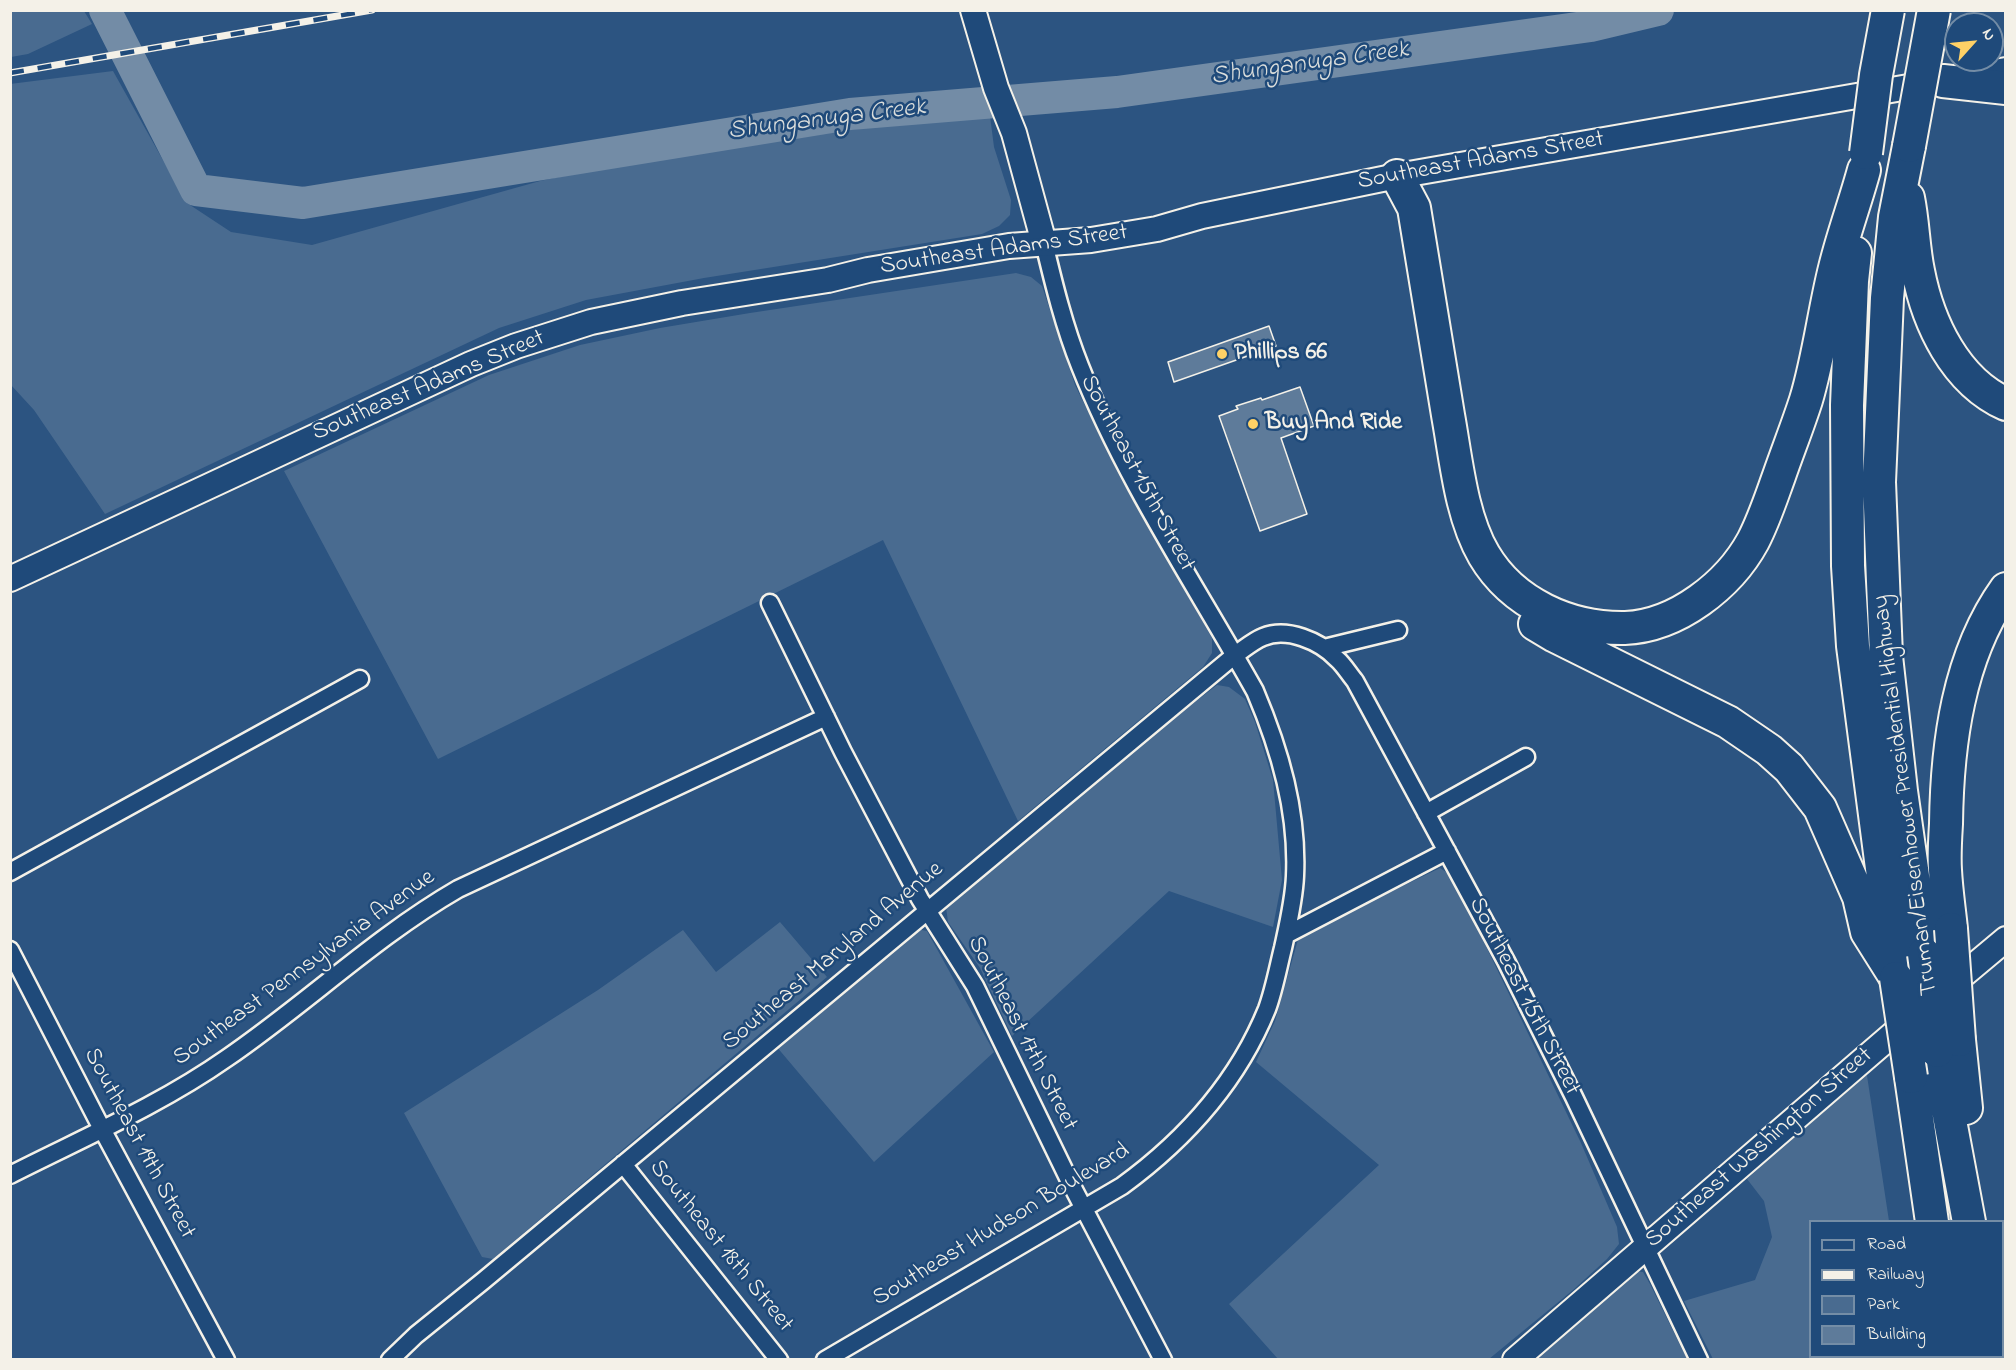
<!DOCTYPE html>
<style>
body{margin:0}
#map{position:relative;width:2016px;height:1370px;overflow:hidden;background:#2c5481;font-family:"Indie Flower",sans-serif}
canvas{display:block}
.frame{position:absolute;inset:0;border:12px solid #f4f1e8;pointer-events:none}
.legend{position:absolute;left:1809px;top:1220px;width:195px;height:138px;box-sizing:border-box;background:#1f4a7a;border:2px solid #748da6;margin:0;padding:8px 10px;list-style:none;font-size:18px;color:#f4f1e8}
.legend li{display:flex;align-items:center;gap:12px;height:30px}
.legend b{width:30px;border:2px solid #748da6}
.north{position:absolute;left:1944px;top:12px;width:60px;height:60px;box-sizing:border-box;background:#1f4a7a;border:2px solid #748da6;border-radius:50%;rotate:63deg;font-size:16px;font-weight:700;line-height:24px;text-align:center;color:#f4f1e8}
.north::after{content:'';display:block;margin:auto;width:21px;height:27px;background:#ffd166;clip-path:polygon(50% 0,100% 100%,50% 72%,0 100%)}
</style>
<div id="map">
<canvas width="2016" height="1370"></canvas>
<div class="frame"></div>
<ul class="legend">
<li><b style="height:8px;background:#1f4a7a"></b>Road</li>
<li><b style="height:8px;background:#f4f1e8"></b>Railway</li>
<li><b style="height:16px;background:#496b90"></b>Park</li>
<li><b style="height:16px;background:#5e7b9a"></b>Building</li>
</ul>
<div class="north">N</div>
</div>
<script>
const c = document.querySelector('canvas').getContext('2d');
c.lineJoin = 'round';
function fillPath(path, color) { c.fillStyle = color; c.fill(path, 'evenodd'); }
function trace(path, color, width, dash) { c.strokeStyle = color; c.lineWidth = width; c.lineCap = dash ? 'butt' : 'round'; c.setLineDash(dash || []); c.stroke(path); }
function write(font, color, halo, rows, align = 'center') {
  c.font = font + ' "Indie Flower",sans-serif'; c.lineWidth = 5; c.setLineDash([]); c.textBaseline = 'middle'; c.strokeStyle = halo; c.fillStyle = color; for (const [text, x, y, turn = 0] of rows) {
    c.save(); c.translate(x, y); c.rotate((+turn || 0) * Math.PI / 180); c.textAlign = isNaN(turn) ? turn : align; if (halo) c.strokeText(text, 0, 0); c.fillText(text, 0, 0); c.restore();
  }
}
const green = new Path2D(`
 M11 10 84 11 92 24 28 54 11 57Z
 M113 71 187 203 231 232 312 245 540 181 644 159 899 123 990 116 994 147 1011 200 1010 215 999 226 982 234 704 278 586 300 499 328 105 514 34 410 11 385 10 84Z
 M1016 273 1031 277 1042 286 1075 385 1121 479 1212 638V653L1203 667 1018 821 883 540 438 759 284 471 489 375 580 345 660 328 750 313Z
 M1217 685 1229 687 1245 699 1255 722 1273 780 1282 880 1273 927 1169 891 1012 1036 980 968 948 922 946 907 951 890Z
 M1440 868 1452 876 1581 1143 1617 1227 1619 1244 1607 1259 1573 1290 1489 1359H1278L1229 1304 1379 1165 1256 1062 1275 1021 1299 936Z
 M780 922 827 977 493 1259 482 1257 404 1113 598 990 683 930 716 972Z
 M917 929 927 931 994 1052 874 1162 776 1046Z
 M1866 1069 1889 1221 1810 1222V1356H1910L1911 1359H1713L1684 1301 1755 1280 1772 1237 1764 1201 1747 1179Z
 M1633 1271 1643 1272 1650 1284 1687 1359 1532 1360Z`);
const river = new Path2D(`
 M105 10 196 190 303 203 850 114 1117 92 1591 26 1658 10`);
const building = new Path2D(`
 M1269 326 1276 346 1174 382 1168 362Z
 M1300 387 1314 426 1281 438 1307 514 1260 531 1219 416 1238 409 1236 406 1261 398 1262 400Z`);
const street = new Path2D(`
 M770 603 843 752 920 899 975 986 1071 1184 1163 1360
 M1324 648 1398 630
 M1426 813 1526 757
 M10 872 360 679
 M1286 935 1447 851
 M10 950 102 1129 226 1360
 M623 1164 779 1360
 M10 1175C83 1138 160 1105 227 1058 306 1004 375 937 458 889L826 717
 M390 1360 416 1335 483 1281 1235 655C1244 649 1253 641 1263 637 1287 627 1320 641 1337 659 1344 665 1349 674 1355 681L1506 961 1574 1097 1699 1360
 M825 1360 1122 1186C1185 1140 1237 1083 1267 1009 1274 990 1278 968 1283 948 1288 925 1294 900 1295 876 1298 812 1280 750 1255 691 1195 584 1125 480 1080 366 1064 326 1054 285 1044 243`);
const secondary = new Path2D(`
 M973 10 996 88 1014 133 1044 243
 M10 579 471 364 516 346 591 322 682 303 828 280 868 270 1009 246 1091 240 1157 229 1202 216 1397 176 2006 70
 M1945 990 2006 939
 M1515 1360 1914 1016`);
const highway = new Path2D(`
 M1943 81 2006 88
 M1909 146 1895 217 1887 298 1879 482 1886 656 1901 791 1924 954
 M1397 176 1414 208C1425 277 1437 346 1448 415 1456 459 1461 516 1484 555 1513 604 1570 629 1625 628 1677 626 1729 585 1753 541 1764 520 1771 498 1779 476 1788 450 1798 425 1806 400 1819 357 1824 312 1835 268 1843 235 1855 203 1864 170
 M1908 198C1913 222 1913 247 1918 271 1928 323 1955 381 2006 404
 M1855 253 1852 281 1847 405 1848 566 1853 646 1895 968
 M1535 624 1555 636 1728 722 1769 750 1789 768 1820 808 1859 897 1867 932 1896 978
 M1951 929C1949 909 1946 890 1945 870 1944 855 1945 840 1946 824 1947 745 1958 656 2006 589
 M1959 1040 1966 1108
 M1937 1051 1969 1222
 M1911 1077 1932 1222
 M1951 1356 1952 1360
 M1989 1356 1990 1360`);
const rail = new Path2D(`
 M10 73 372 10`);
const highwayBridge = new Path2D(`
 M1909 146 1934 10
 M1866 153 1876 75 1888 10
 M1951 929 1959 1040
 M1924 954 1937 1051
 M1896 978 1911 1077`);
const markers = [
 [1222,354,6,"#ffd166"],
 [1253,424,6,"#ffd166"]
];
const streetNames = [
 ["Southeast Adams Street",1481,162,-10],
 ["Southeast Adams Street",1004,251,-8],
 ["Southeast Adams Street",429,387,-23],
 ["Southeast 15th Street",1136,474,62],
 ["Truman/Eisenhower Presidential Highway",1907,795,-97],
 ["Southeast Maryland Avenue",834,957,-40],
 ["Southeast Pennsylvania Avenue",305,969,-36],
 ["Southeast 15th Street",1523,997,63],
 ["Southeast 17th Street",1021,1034,63],
 ["Southeast 19th Street",138,1144,62],
 ["Southeast Washington Street",1760,1149,-41],
 ["Southeast Hudson Boulevard",1002,1226,-31],
 ["Southeast 18th Street",720,1247,51]
];
const poiNames = [
 ["Phillips 66",1234,354],
 ["Buy And Ride",1265,424]
];
const waterNames = [
 ["Shunganuga Creek",1310,65,-8],
 ["Shunganuga Creek",827,121,-7]
];
fillPath(green, '#496b90');
trace(river, '#738ca6', 32);
fillPath(building, '#5e7b9a');
trace(building, '#f4f1e8', 1.5);
trace(street, '#f4f1e8', 21);
trace(secondary, '#f4f1e8', 28);
trace(highway, '#f4f1e8', 36);
trace(street, '#1f4a7a', 16);
trace(secondary, '#1f4a7a', 24);
trace(highway, '#1f4a7a', 32);
trace(rail, '#f4f1e8', 7);
trace(rail, '#1f4a7a', 4.5, [14]);
trace(highwayBridge, '#f4f1e8', 36, []);
trace(highwayBridge, '#1f4a7a', 32);
for (const [x, y, r, color] of markers) { const dot = new Path2D(); dot.arc(x, y, r, 0, 2 * Math.PI); c.fillStyle = color; c.fill(dot); trace(dot, '#1f4a7a', 2); }
write('24px', '#f4f1e8', '#1f4a7a', streetNames);
write('bold 24px', '#f4f1e8', '#1f4a7a', poiNames, 'left');
write('italic 26px', '#dadddb', '#1f4a7a', waterNames);
</script>
